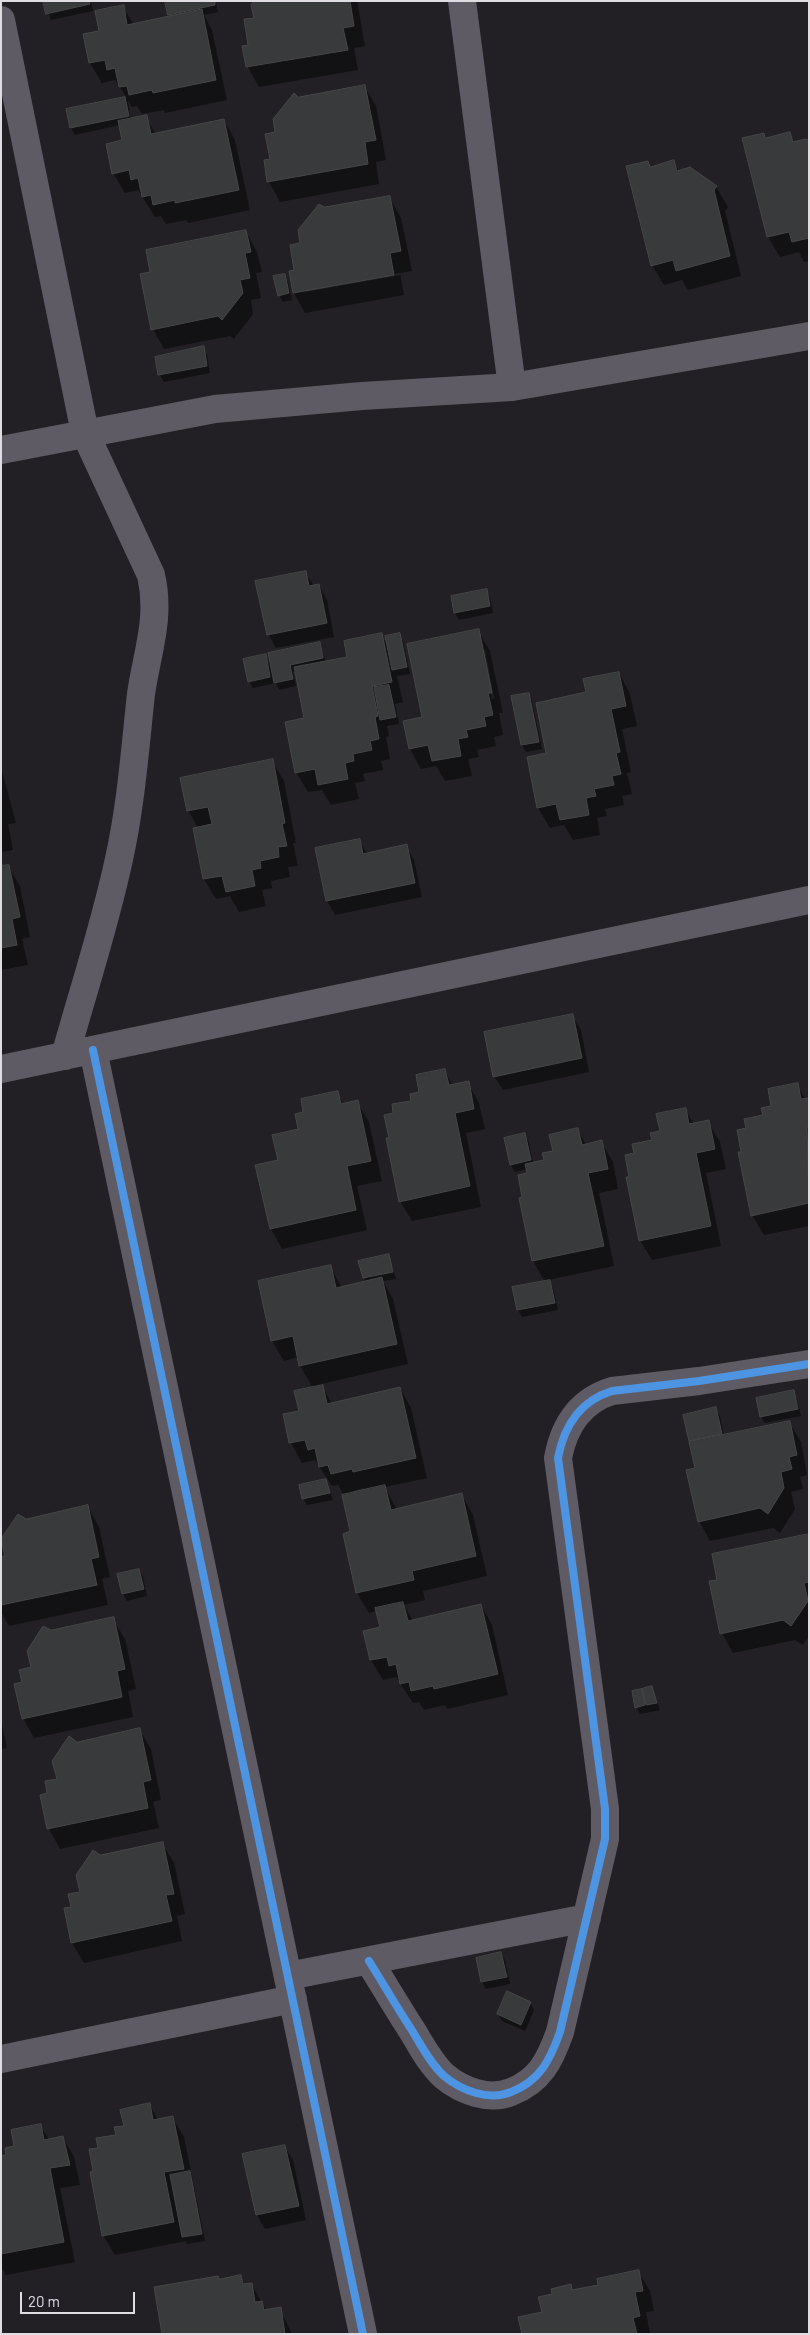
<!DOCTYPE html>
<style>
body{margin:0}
#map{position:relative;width:810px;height:2335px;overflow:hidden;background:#222025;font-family:Barlow,sans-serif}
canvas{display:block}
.frame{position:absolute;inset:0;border:2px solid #dfdce2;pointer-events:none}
.scale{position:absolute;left:20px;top:2292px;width:115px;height:22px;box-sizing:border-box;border:2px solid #dfdce2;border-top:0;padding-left:6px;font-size:15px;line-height:18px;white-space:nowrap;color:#dfdce2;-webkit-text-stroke:4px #221e27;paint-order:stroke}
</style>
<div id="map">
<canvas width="810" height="2335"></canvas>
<div class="frame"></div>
<div class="scale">20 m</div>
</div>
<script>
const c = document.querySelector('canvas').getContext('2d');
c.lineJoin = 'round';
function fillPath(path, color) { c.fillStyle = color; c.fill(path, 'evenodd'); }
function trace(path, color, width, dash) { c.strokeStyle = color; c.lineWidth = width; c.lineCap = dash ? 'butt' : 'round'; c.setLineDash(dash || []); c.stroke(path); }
const shadow = new Path2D(`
 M44 1H91L93 11 51 20Z
 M166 1H216L218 12 204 15 212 30 227 100 165 113 164 110 142 114 137 106 132 107 128 100 131 120 146 117 156 135 224 120 235 140 250 210 188 223 186 220 166 224 161 216 155 217 138 190 125 193 113 173 124 141 120 125 75 135 71 128 67 110 127 98 115 80 102 83 90 63 101 32 123 7 134 25 170 17Z
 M256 1H357L365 46 354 48 358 70 259 87 248 67 244 47 250 46 256 19Z
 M364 86 376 106 386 160 376 162 379 184 280 202 269 182 265 161 271 160 277 133 298 98Z
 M763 134 766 139 790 134 795 143 809 142V261L804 262 799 252 780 257 768 237Z
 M674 161 679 171 690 168 716 187 728 207 725 211 741 276 688 290 682 280 664 285 652 265 647 162 650 168Z
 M390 198 401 218 412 271 400 273 404 295 305 313 294 293 296 271 302 244 323 209ZM400 273V275L305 292V290Z
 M246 232 257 252 262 272 256 273 261 298 251 300 253 314 234 339 230 336 164 349 153 329 152 273Z
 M284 275 288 282 292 300 283 302 279 295Z
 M203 348 207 355 210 373 164 382 160 375 156 358Z
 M305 572 314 586 319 585 327 600 334 637 276 648 268 634Z
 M486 590 490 597 493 613 459 620 455 613Z
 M478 631 490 651 503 713H499L503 735 494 737 496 746 477 750 479 757 468 759 472 776 445 781 436 766 421 769 410 749 405 722 424 718ZM482 650H485L494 698 492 699Z
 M381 634 388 647 399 634 403 641 410 674 397 676 403 702 395 704 399 724 387 726 389 736 386 737 390 759 381 761 383 770 363 774 365 781 355 783 359 799 331 805 322 790 308 792 296 772 306 719 296 671 293 672 296 686 279 690 276 683 253 688 249 681 265 655 272 667 319 644 326 662 349 658Z
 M619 673 630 694 637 726 622 729 631 772 627 773 632 794 622 796 624 805 605 809 607 816 597 818 600 835 573 840 564 825 550 828 538 808 528 758 547 753 588 693Z
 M528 694 532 701 542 749 526 752 522 745 513 697Z
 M272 761 284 781 296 843H293L298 866 288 867 290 877 271 881 272 888 262 890 266 906 239 912 230 896 216 899 204 879 194 829 198 828 188 810Z
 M1 767 16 823 8 824 13 850 1 852Z
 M360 841 367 854 406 846 414 860 422 897 335 915 327 901Z
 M8 866 20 886 30 937 22 939 28 965 1 970V868Z
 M572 1016 581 1030 589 1072 503 1090 494 1076Z
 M445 1071 453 1086 468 1083 479 1103 485 1129 466 1133 481 1207 412 1221 400 1201 391 1139 395 1114 412 1102Z
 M797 1085 806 1100 809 1099V1226L764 1235 752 1215 743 1153 747 1129Z
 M337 1093 344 1105 357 1102 369 1122 382 1181 357 1186 367 1230 282 1249 271 1229 280 1161 300 1130 305 1113Z
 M686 1110 694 1125 708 1122 720 1142 726 1169 706 1173 721 1246 652 1260 640 1240 631 1178 636 1154Z
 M578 1130 586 1145 601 1142 613 1162 618 1189 599 1193 614 1266 548 1280 553 1288 558 1310 522 1317 518 1310 514 1288 545 1282 533 1261 524 1198 527 1169 515 1172 511 1165 525 1135 529 1142 533 1163 545 1161Z
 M388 1255 396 1279 383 1281 393 1299 408 1364 321 1384 332 1404 400 1388 411 1408 427 1478 385 1487 397 1510 462 1495 473 1515 487 1576 423 1591 425 1600 404 1605 413 1621 481 1605 492 1625 508 1695 447 1709 445 1705 424 1710 419 1702 413 1703 396 1677 383 1680 371 1660 381 1628 377 1611 369 1613 357 1593 351 1532 344 1495 338 1485 332 1486 315 1460 302 1463 291 1443 300 1411 313 1388 300 1366 299 1357 284 1361 272 1341 330 1266 342 1288 366 1282 364 1278ZM364 1488 365 1491 354 1493 353 1491ZM393 1656 376 1660V1658Z
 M793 1392 797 1399 801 1416 765 1423 761 1417Z
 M716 1409 720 1416 724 1436 789 1422 801 1442 807 1475 800 1477 803 1489 791 1492 795 1509 780 1533 773 1528 710 1541 699 1521 696 1469 690 1441Z
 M325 1481 333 1500 307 1505 303 1498Z
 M88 1507 99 1527 110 1577 102 1579 108 1605 9 1626 1 1612V1558L7 1557 26 1520Z
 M809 1535V1636L803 1645 795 1640 733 1653 722 1633 719 1581Z
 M139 1570 143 1577 147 1596 127 1601 123 1594Z
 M113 1619 125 1639 136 1689 128 1691 133 1717 34 1738 23 1718V1683L51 1632Z
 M652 1688 660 1710 640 1714 636 1707 633 1692Z
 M1 1719 7 1748 1 1749Z
 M139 1729 151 1749 161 1800 153 1802 159 1828 60 1849 49 1829 42 1796 49 1794 77 1743Z
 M162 1843 174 1863 185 1914 177 1916 182 1941 84 1963 72 1943 73 1908 100 1856Z
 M501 1953 505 1960 510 1984 486 1989 482 1982 477 1958Z
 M530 2003 534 2010 525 2031 502 2021 498 2014Z
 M150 2105 158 2120 172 2117 184 2137 205 2241 187 2244 186 2241 115 2255 103 2235 95 2172 99 2148 117 2136Z
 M40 2125 49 2140 63 2137 74 2157 80 2185 60 2188 75 2262 6 2275 1 2267V2157L8 2156Z
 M284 2146 293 2160 306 2220 265 2229 257 2215Z
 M638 2271 650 2291 654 2311 646 2312 650 2334H523L543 2313 553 2295 570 2286 573 2291 599 2286Z
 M240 2276 245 2285 251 2284 267 2311 280 2309 292 2334H164Z`);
const building = new Path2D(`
 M43 1H89L90 4 46 14Z
 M165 1H215V5L168 15Z
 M254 1H350L354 26 343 28 348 50 246 67 242 46 248 45 244 19 254 18 251 5Z
 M124 5 127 25 202 9 216 80 153 93 152 90 129 95 127 86 119 87 115 68 107 70 105 60 89 63 83 34 99 31 95 11Z
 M365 85 376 140 365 142 368 164 267 182 264 160 270 159 265 134 275 132 273 119 294 93 298 97Z
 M125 97 129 116 70 128 66 109Z
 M147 115 151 134 224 119 239 190 175 203V200L153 205 151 195 142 197 138 178 131 180 129 170 112 174 106 144 122 140 118 121Z
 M790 132 793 142 806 139 809 140V238L792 242 789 232 767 237 742 138 764 133 765 138Z
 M674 160 677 171 690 167 717 186 714 190 730 256 676 271 673 260 651 266 626 166 648 161 650 167Z
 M390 196 401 251 390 253 394 275 293 293 289 271 294 270 290 245 300 243 298 230 319 204 324 207Z
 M246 230 251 252 245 253 250 278 240 280 243 293 222 320 218 316 151 330 140 274 150 272 146 250Z
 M285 274 289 293 278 296 273 276Z
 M204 346 207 366 158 375 155 357Z
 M306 571 309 586 319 584 327 623 267 635 255 581Z
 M487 589 490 606 454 613 451 596Z
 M479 629 492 693H488L493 715 484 717 486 726 466 730 468 737 458 739 461 756 432 761 428 745 409 749 403 721 422 717 407 644Z
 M382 633 392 682 372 686 378 716 375 717 379 739 370 741 372 750 353 754 354 761 345 763 348 779 318 785 315 769 295 773 285 722 304 718 294 667 347 657 344 641Z
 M400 633 407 667 392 670 385 636Z
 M320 642 323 658 290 665 293 679 274 683 268 653Z
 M266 654 270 677 248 682 243 659Z
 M619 672 626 706 611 709 620 752 616 753 621 774 612 776 614 785 594 789 596 796 586 798 589 815 560 820 556 804 537 808 527 757 546 753 536 703 586 692 583 679Z
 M389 685 396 717 380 720 374 687Z
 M529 693 539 742 521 745 511 696Z
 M273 759 285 823 282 824 287 846 278 847 279 857 260 861 261 868 252 870 255 886 226 892 222 876 203 879 193 828 212 824 208 807 187 811 180 778Z
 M360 839 363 854 407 844 415 883 326 901 315 848Z
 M9 865 20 917 12 919 17 945 1 948V866Z
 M573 1014 582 1058 493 1077 484 1032Z
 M445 1069 449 1085 469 1081 474 1109 455 1113 470 1186 399 1202 386 1138H389L384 1115 393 1113 392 1104 411 1101 410 1094 419 1092 416 1075Z
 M798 1083 801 1099 809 1098V1127H807L809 1203 751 1216 738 1152H741L737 1130 746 1128 744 1119 763 1115 761 1108 771 1106 768 1089Z
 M338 1091 341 1104 358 1100 371 1161 347 1166 356 1210 270 1229 255 1165 278 1160 272 1135 298 1129 295 1114 303 1112 301 1099Z
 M686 1108 689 1124 709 1120 715 1149 696 1153 711 1226 639 1241 626 1177H629L625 1155 634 1153 632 1144 652 1140 650 1133 660 1131 656 1114Z
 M578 1128 582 1145 602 1140 608 1169 588 1173 604 1246 532 1261 519 1198 522 1197 518 1175 527 1173 525 1164 544 1160 542 1153 553 1151 549 1135Z
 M525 1133 531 1160 510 1165 504 1138Z
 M389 1254 393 1272 363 1278 358 1261Z
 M331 1265 336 1288 382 1277 397 1344 299 1366 293 1336 271 1341 258 1281Z
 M550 1280 555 1303 517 1310 512 1287Z
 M323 1385 327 1404 400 1387 416 1458 353 1472 352 1469 331 1474 328 1465 319 1467 315 1448 308 1450 305 1440 289 1443 283 1414 299 1411 294 1391Z
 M794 1390 798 1409 760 1417 756 1398Z
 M716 1407 722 1434 689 1441 683 1415Z
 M790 1421 797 1455 789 1457 792 1469 781 1472 784 1488 768 1514 760 1508 698 1522 686 1470 695 1468 689 1442Z
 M326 1479 330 1493 302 1499 299 1485Z
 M385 1485 391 1510 462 1493 476 1556 412 1571 414 1580 356 1593 343 1534 350 1531 342 1495Z
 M88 1505 99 1557 91 1559 97 1585 1 1605V1557L5 1556 1 1539 18 1514 26 1519Z
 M809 1534V1582L804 1583 808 1601 791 1626 783 1620 720 1634 709 1581 717 1580 712 1554Z
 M139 1569 144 1589 122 1594 117 1574Z
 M403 1602 408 1621 481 1604 498 1674 434 1689 433 1686 411 1691 409 1682 400 1684 396 1664 389 1666 387 1657 370 1660 363 1631 380 1627 375 1608Z
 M114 1617 125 1669 117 1671 122 1697 22 1719 14 1684 22 1682 19 1670 31 1667 27 1651 43 1626 51 1630Z
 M652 1686 657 1703 646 1705 642 1689Z
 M642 1689 645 1705 635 1708 632 1691Z
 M140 1728 151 1780 143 1782 148 1808 47 1829 40 1795 47 1793 45 1781 57 1779 52 1761 69 1736 77 1742Z
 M163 1842 174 1894 166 1895 172 1921 71 1943 64 1908 71 1907 68 1894 80 1892 76 1875 93 1850 100 1855Z
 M501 1952 507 1977 481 1982 476 1958Z
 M507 1991 531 2002 521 2025 497 2014Z
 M150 2103 153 2120 173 2116 184 2169 164 2172 174 2222 102 2236 90 2172 93 2171 89 2149 98 2148 96 2138 116 2135 114 2127 124 2126 120 2110Z
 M41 2124 44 2140 63 2136 70 2165 50 2168 64 2242 1 2254V2156L6 2155 5 2148 14 2146 11 2130Z
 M285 2145 299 2206 256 2215 242 2154Z
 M190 2171 202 2234 182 2237 170 2175Z
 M639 2270 643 2291 635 2292 640 2316 633 2318 637 2334H522L518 2317 542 2312 538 2297 552 2294 551 2289 571 2284 572 2290 598 2285 597 2279Z
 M241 2275 243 2284 252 2283 255 2302 262 2301 264 2310 281 2307 285 2334H162L154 2287 218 2276 219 2279Z`);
const minor = new Path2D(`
 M462 1 512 387
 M1 20 85 433 151 575C161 618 147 652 141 694 135 749 131 805 119 859 105 925 83 991 65 1056
 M1 450 215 409 362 396 512 387 809 336
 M93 1050 363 2334
 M1 1069 809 900
 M369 1961C384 1985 398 2009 413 2032 422 2047 431 2064 444 2076 462 2091 489 2101 511 2092 540 2081 550 2060 560 2032L605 1839V1809L558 1458C564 1426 580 1401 612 1391L699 1381 809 1364
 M288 1976 587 1918
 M1 2059 293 1999`);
const cycleway = new Path2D(`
 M93 1050 363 2334
 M369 1961C384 1985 398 2009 413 2032 422 2047 431 2064 444 2076 462 2091 489 2101 511 2092 540 2081 550 2060 560 2032L605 1839V1809L558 1458C564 1426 580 1401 612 1391L699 1381 809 1364`);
fillPath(shadow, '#0007');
fillPath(building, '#393a3c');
trace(building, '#464648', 1);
trace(minor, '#5f5b65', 28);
trace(cycleway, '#4d94e3', 8);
</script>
